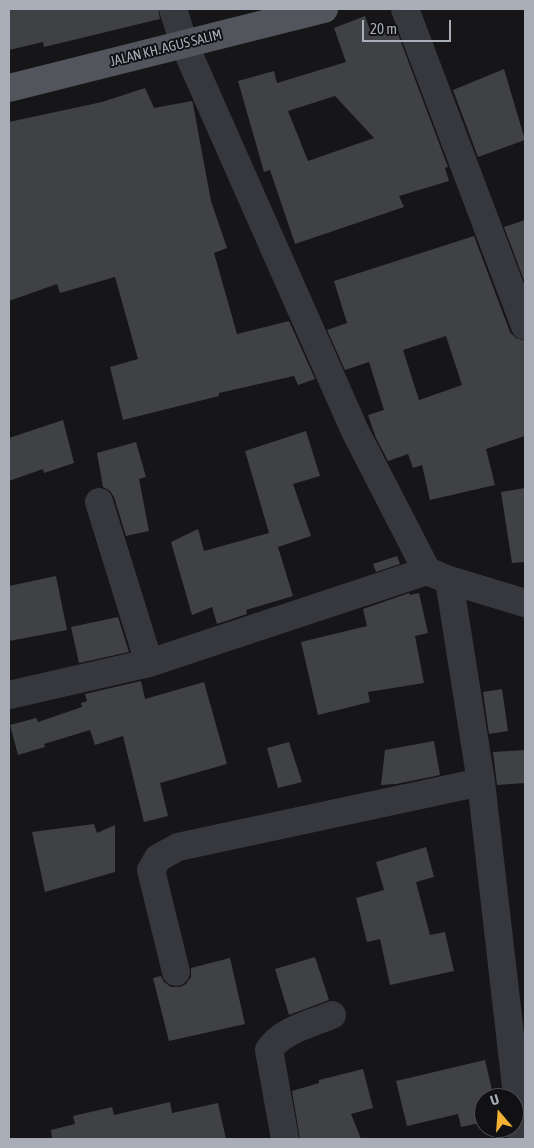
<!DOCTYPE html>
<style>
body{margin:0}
#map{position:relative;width:534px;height:1148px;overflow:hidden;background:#161618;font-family:"Asap Condensed",sans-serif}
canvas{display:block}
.frame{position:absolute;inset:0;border:10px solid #a8adb8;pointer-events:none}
.north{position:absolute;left:474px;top:1088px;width:50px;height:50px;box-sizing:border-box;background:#111113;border:1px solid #4d4f55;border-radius:50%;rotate:342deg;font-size:14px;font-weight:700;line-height:20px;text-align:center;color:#a8adb8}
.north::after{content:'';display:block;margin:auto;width:18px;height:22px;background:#f2b134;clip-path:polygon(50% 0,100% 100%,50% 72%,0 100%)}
.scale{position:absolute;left:362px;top:20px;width:89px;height:22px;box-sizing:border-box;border:2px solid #a8adb8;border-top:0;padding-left:6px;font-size:15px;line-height:18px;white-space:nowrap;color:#a8adb8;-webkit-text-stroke:4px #111113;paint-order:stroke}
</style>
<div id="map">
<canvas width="534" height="1148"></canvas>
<div class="frame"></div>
<div class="north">U</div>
<div class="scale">20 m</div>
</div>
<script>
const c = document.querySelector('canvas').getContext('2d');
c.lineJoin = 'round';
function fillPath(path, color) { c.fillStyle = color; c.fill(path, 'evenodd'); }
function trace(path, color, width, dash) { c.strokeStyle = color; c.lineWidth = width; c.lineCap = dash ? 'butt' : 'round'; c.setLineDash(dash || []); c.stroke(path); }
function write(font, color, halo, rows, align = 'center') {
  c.font = font + ' "Asap Condensed",sans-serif'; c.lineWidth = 4; c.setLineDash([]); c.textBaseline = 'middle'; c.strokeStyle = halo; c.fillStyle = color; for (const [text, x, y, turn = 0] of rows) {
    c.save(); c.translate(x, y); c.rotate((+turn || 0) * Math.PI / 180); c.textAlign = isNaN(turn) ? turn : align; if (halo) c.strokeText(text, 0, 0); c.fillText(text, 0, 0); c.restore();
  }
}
const building = new Path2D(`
 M9 9H158L160 19 44 47 43 42 9 50Z
 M365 16 371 33 395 26 448 167 445 168 449 181 399 196 404 207 295 244 270 170 264 172 238 81 274 71 277 83 346 62 334 28ZM335 96 374 138 308 161 288 111Z
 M504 69 525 140 478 157 453 90Z
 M145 88 154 108 192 101 193 104 211 201 227 248 214 253 237 334 289 321 315 379 298 385 294 376 219 393V396L123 420 110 367 138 359 115 277 60 293 57 284 9 301V122L102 102Z
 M525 220V283L504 227Z
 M474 236 510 332 516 338 525 341V436L486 449 495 485 430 500 422 465 413 468 408 454 388 461 376 438 368 415 384 410 369 362 345 370 327 330 347 323 334 281ZM446 336 462 385 419 400 403 350Z
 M63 420 74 463 44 473 43 469 9 481V438Z
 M306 431 320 476 293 484 311 536 278 547 293 596 246 610 247 614 217 624 212 607 192 615 171 542 198 529 204 551 269 533 245 451Z
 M136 442 146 477 139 479 149 531 126 536 114 497 110 491 103 487 97 453Z
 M525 488V562L512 563 501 492Z
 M397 556 400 564 376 572 373 564Z
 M56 576 67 630 9 641V586Z
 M409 593 410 595 419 593 428 633 415 636 424 683 368 692 370 702 318 715 301 642 367 626 363 609Z
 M118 617 129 652 79 663 71 627Z
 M141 681 145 699 204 682 227 764 160 783 168 816 144 822 123 736 95 745 90 730 44 744 45 747 18 755 10 725 36 718 38 722 82 707 81 703 87 701 85 694Z
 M502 689 508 731 489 734 483 692Z
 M434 741 440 775 396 784 381 785 385 750Z
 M289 742 302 782 278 788 267 748Z
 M525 750V783L497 785 493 752Z
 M94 824 97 833 115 825V872L45 892 32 832Z
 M426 847 434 877 416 882 430 935 445 932 454 971 390 985 380 939 367 942 356 898 384 890 376 862Z
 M315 957 329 1000 289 1015 275 969Z
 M230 958 245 1024 169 1041 153 978 161 976 164 982 171 987H180L186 984 191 977V968Z
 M485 1060 494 1098H484V1122L461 1127 458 1114 407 1126 396 1081Z
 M363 1069 373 1108 351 1114 361 1139H300L292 1091 319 1083V1080Z
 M170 1102 172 1113 218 1103 226 1139H52L51 1130 75 1124 73 1116 112 1107 114 1115Z`);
const minor = new Path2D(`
 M173 9 184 44 355 431 427 571 449 580 481 782 522 1139
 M405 9 525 326
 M99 502 149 663
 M449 580 525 603
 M9 695 149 663 427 571
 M176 972 151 870 158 858 178 847 481 782
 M285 1139 269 1050C282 1030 311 1024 332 1015`);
const major = new Path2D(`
 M9 88 324 9`);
const streetNames = [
 ["JALAN KH. AGUS SALIM",166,48,-14]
];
fillPath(building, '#404145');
trace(minor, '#37383d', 28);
trace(major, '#53555c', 28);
write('14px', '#a8adb8', '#111113', streetNames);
</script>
